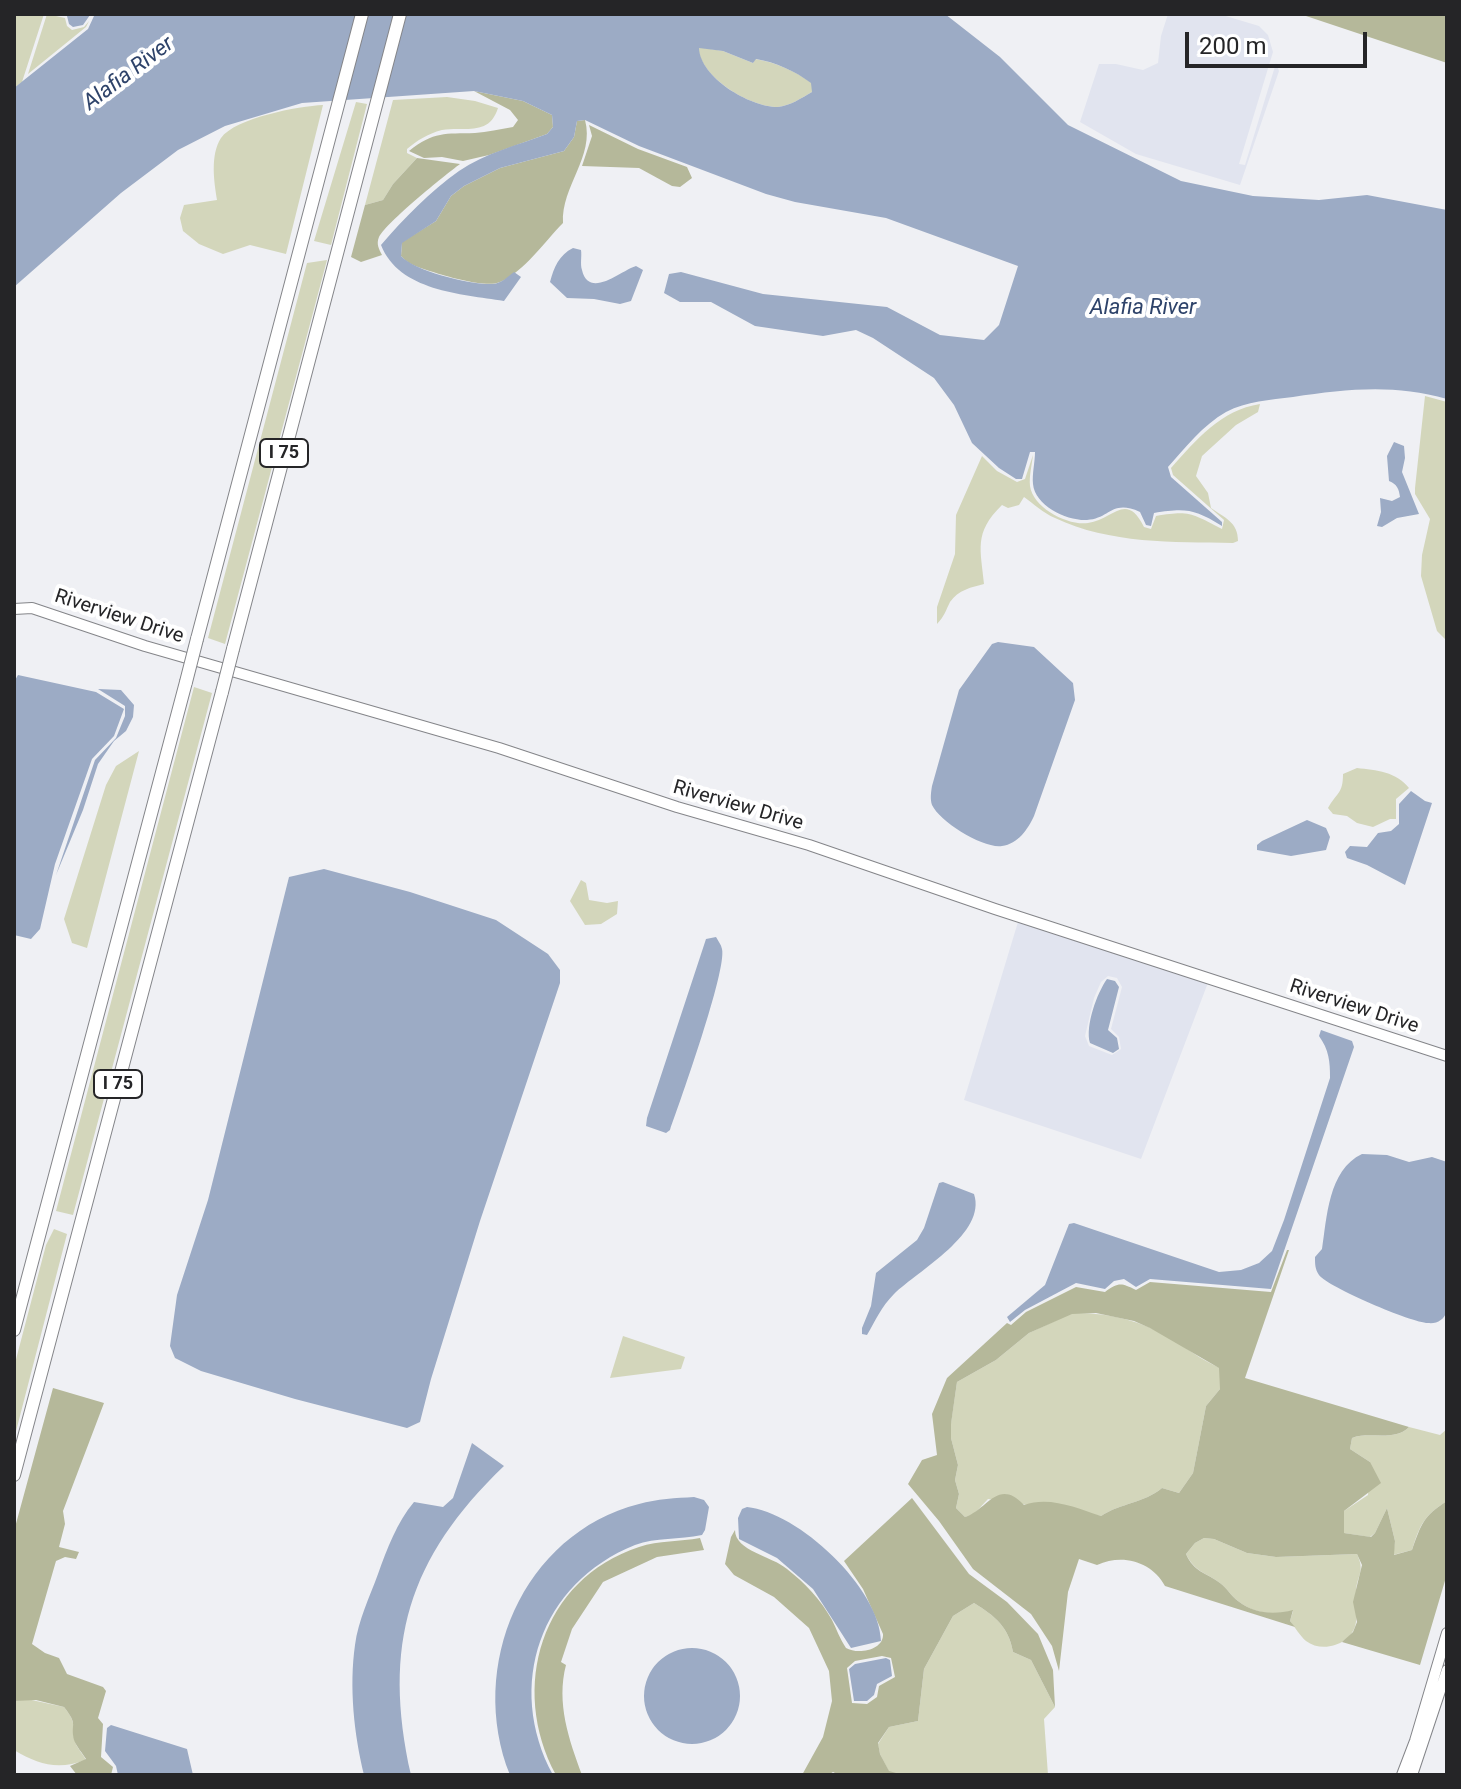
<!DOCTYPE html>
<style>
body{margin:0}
#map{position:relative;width:1461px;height:1789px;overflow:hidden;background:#eff0f4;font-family:Roboto,sans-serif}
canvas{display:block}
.frame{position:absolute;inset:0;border:16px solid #252527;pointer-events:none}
.scale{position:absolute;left:1185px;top:32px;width:182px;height:36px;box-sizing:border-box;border:4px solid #252527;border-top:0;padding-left:10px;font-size:24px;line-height:28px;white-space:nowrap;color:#252527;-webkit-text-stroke:6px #fff;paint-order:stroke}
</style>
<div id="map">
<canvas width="1461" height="1789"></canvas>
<div class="frame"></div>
<div class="scale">200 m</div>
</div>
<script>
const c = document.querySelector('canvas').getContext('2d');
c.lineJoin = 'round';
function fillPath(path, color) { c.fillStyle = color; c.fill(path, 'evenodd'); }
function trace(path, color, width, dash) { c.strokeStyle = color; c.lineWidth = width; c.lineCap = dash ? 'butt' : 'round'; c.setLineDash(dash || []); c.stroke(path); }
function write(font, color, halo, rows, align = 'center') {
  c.font = font + ' Roboto,sans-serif'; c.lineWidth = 8; c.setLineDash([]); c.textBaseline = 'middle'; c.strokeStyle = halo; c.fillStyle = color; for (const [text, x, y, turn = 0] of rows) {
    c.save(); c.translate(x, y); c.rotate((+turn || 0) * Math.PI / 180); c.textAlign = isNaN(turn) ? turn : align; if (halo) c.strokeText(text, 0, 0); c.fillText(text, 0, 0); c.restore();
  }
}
const built = new Path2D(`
 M1168 14H1219L1259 26 1268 35 1273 52 1239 164 1245 165 1276 63 1279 71 1240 185 1136 154 1080 122 1099 64H1116L1143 70 1158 63 1161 36Z
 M1018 922 1209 980 1141 1159 964 1100ZM1108 976 1117 978 1122 987 1111 1029 1119 1037 1121 1049 1112 1055 1089 1046 1085 1036 1094 998 1101 982Z`);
const green = new Path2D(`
 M14 14H44L22 82 14 88Z
 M47 14 65 18 67 26 72 30 84 27 89 21 86 27 28 74Z
 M698 47 723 51 753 63 755 59C775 62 795 71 812 83V92C802 98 789 106 778 107 749 107 700 77 698 47Z
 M447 97 475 101 498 108C489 137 464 126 442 130 427 134 418 140 407 149V153L417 158 393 184 383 200 365 205 393 100Z
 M356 102 367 104 331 245 314 241Z
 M323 105 286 254 250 245 223 254 199 244 183 231 180 218 184 205 217 200C214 182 210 155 221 138 235 118 299 106 323 105Z
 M327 260 225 644 208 638 307 263Z
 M1425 396 1447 402V641L1437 631 1421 576 1422 555 1430 519 1415 494V488Z
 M1260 404 1258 412 1236 425 1202 456 1196 476 1208 493 1211 508C1225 518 1238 522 1238 541L1233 543C1173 542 1110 544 1055 518 1043 513 1034 504 1024 497L1019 505 1008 508 1002 505C973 533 981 550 984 584 972 587 958 590 950 602 946 610 944 617 937 624V607L955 554 956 515 982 456 997 471 1017 482 1025 479 1033 455C1032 464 1029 476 1030 486 1033 508 1068 526 1088 523 1113 520 1126 491 1144 527L1151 529 1156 516C1191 510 1192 514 1222 529L1224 520 1173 475 1171 468C1196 440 1221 410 1260 404Z
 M194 687 212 693 73 1215 56 1211Z
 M139 751 87 948 72 943 64 919 106 785 116 766Z
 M1357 768C1376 770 1397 772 1409 788L1396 799V819H1390L1373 827 1357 823 1347 816 1333 814 1328 808C1337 792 1343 794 1343 774Z
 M581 880 586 883 589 900 607 903 618 901 617 914 601 924 585 925 570 901Z
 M54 1229 67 1234 14 1439V1367L46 1245Z
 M1072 1313C1106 1312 1141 1320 1170 1338 1187 1348 1201 1360 1220 1368V1389L1206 1406 1193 1473 1179 1493 1162 1488C1144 1503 1121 1503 1101 1516L988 1499 974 1514 965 1517 956 1508 959 1494 955 1480 958 1465 951 1438V1423L957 1382 996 1360 1029 1333Z
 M623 1336 685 1357 681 1369 610 1378Z
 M1409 1427 1440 1435 1447 1429V1501C1424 1516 1420 1524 1412 1550L1393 1555 1395 1541 1387 1508 1375 1533 1370 1537 1344 1533V1511L1368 1495 1370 1462 1350 1449 1352 1438C1370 1431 1395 1442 1409 1427Z
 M1204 1538 1214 1539 1247 1553 1276 1557 1357 1554C1365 1572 1358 1573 1356 1590 1355 1600 1358 1612 1356 1622 1353 1644 1323 1654 1306 1641 1300 1636 1295 1627 1290 1621L1293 1611C1273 1615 1254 1614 1238 1601 1231 1596 1227 1588 1220 1583 1205 1572 1195 1572 1186 1554L1195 1543Z
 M974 1603C995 1616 1009 1627 1013 1652L1031 1660 1055 1707 1044 1719 1048 1775H903L889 1772 880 1754 878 1744 889 1727 918 1721 924 1669 953 1616Z
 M27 1699 64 1707C79 1726 70 1724 75 1741 76 1747 83 1754 86 1760 58 1770 39 1765 14 1750V1701Z`);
const forest = new Path2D(`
 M1300 14H1447V63Z
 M474 91 523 101 552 115 553 127 547 134 489 155 463 161 442 157 424 158 409 151C434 131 445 134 475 133 487 132 500 129 513 127L518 120 510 110Z
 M585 120C595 157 561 186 563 223 545 241 524 272 500 282 488 288 453 278 439 274 426 269 410 267 401 256L402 242 436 221 451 196 464 186 500 168 564 151 574 137 577 121Z
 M589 125 638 149 687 167 692 178 680 187 672 186 639 168 582 166 592 136Z
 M417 158 460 164C444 176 388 221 379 237 376 244 379 249 382 255L361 262 351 257 365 205 383 200 393 184Z
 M1287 1250H1289L1245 1378 1409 1427C1395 1442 1369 1431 1352 1438L1350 1449 1370 1462 1381 1483 1344 1511V1533L1371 1537 1375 1533 1387 1508 1395 1541 1394 1555 1412 1550C1421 1525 1423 1516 1447 1501V1574L1420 1665 1342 1642 1353 1632 1357 1622 1353 1602 1362 1565 1357 1554 1276 1557 1247 1553 1214 1539 1204 1538 1195 1543 1186 1554C1194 1572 1205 1572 1220 1583 1227 1588 1231 1596 1238 1601 1255 1614 1274 1615 1293 1610L1290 1621 1295 1627 1165 1586C1152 1562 1123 1553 1097 1565L1079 1559 1068 1592 1059 1671 1052 1646 1031 1614 973 1569 939 1521 908 1484 922 1460 937 1455 932 1414 947 1378 1007 1323 1011 1325 1026 1312 1076 1287 1105 1292C1119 1282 1121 1283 1136 1290L1150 1282 1271 1292ZM1096 1313 1134 1321 1150 1328 1219 1368 1220 1389 1206 1406 1193 1473 1179 1493 1162 1488C1144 1503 1121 1503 1101 1516 1076 1508 1050 1496 1024 1505 998 1477 987 1510 965 1517L956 1508 959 1494 955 1480 958 1465 951 1438V1424L957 1382 996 1360 1029 1333 1072 1314Z
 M53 1388 104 1403 63 1511 65 1524 59 1547 79 1552 76 1559 65 1557 56 1561 32 1644 45 1653 59 1658 67 1674 103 1687 106 1691 98 1718 103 1724 101 1757 113 1767 111 1775H77L70 1766 86 1759C83 1754 76 1746 74 1740 70 1723 79 1726 64 1707L36 1700 14 1701V1531Z
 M912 1498 969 1574 1007 1602 1038 1634 1053 1670 1055 1707 1031 1660 1013 1652C1009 1627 995 1616 974 1603L953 1616 924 1669 918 1721 889 1727 878 1743 880 1754 889 1771 903 1775H839L833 1772 828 1775H802L823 1737 832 1701 829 1671 809 1628 774 1597 734 1575 725 1564 731 1537 735 1530C735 1551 772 1556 787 1569 805 1583 821 1600 832 1620 837 1630 840 1639 846 1648 858 1655 884 1650 883 1634L863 1589 844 1561ZM882 1656 891 1658 895 1677 879 1686 877 1697 867 1704 852 1703 847 1668 855 1661Z
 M700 1538 704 1550 657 1557 603 1582 572 1629 561 1662 566 1665C556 1703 569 1740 582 1775H556C509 1688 541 1579 639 1547 659 1540 680 1542 700 1538Z`);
const water = new Path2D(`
 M61 14H945L1000 57 1068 125 1181 181 1253 196 1319 200 1367 195 1447 210V399C1393 384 1348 389 1293 397 1270 400 1247 401 1226 412 1203 425 1185 448 1168 467L1171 477 1222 522V526C1194 509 1186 508 1154 513L1151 526 1146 525 1140 512C1111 499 1110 519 1087 520 1067 521 1035 506 1033 484 1032 474 1035 462 1035 452H1030L1022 479H1016L999 468 972 443 954 405 934 378 873 338 856 330 823 336 755 326 711 302H680L664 293 669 274 681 272 763 294 887 307 940 335 984 340 999 325 1018 266 886 218 795 202 766 194 639 146 585 120 577 121 574 137 564 151 500 168 464 186 451 196 436 221 402 243 401 256C414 271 471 285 492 284 501 284 507 277 514 272L521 277 504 301C461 294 399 291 381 245 403 219 431 191 459 171 485 153 518 145 547 134L553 127 552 115 523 101 474 91 302 103 225 126 178 150 121 193 14 287V88L88 29 94 16 90 15 83 25 73 27 69 24 67 16ZM699 48 723 51 753 63 756 59C775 62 795 71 811 83L812 92C802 98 789 106 778 107 749 107 700 77 699 48Z
 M573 248 581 250C582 256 580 264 582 270 589 300 622 270 636 266L643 270 631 301 620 304 594 299 567 298 550 282C554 267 559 255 573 248Z
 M1394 442 1404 446 1405 458 1402 472 1419 514 1397 518 1382 527 1377 526 1381 512 1380 498 1392 501 1400 497C1399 489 1397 484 1389 481L1387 456Z
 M998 642 1034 647 1073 683 1075 700 1034 816C1028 829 1018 844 1002 846 984 849 940 822 932 805 930 799 931 792 932 786L959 690 992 644Z
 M18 675 96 692 124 709 114 736 92 759 55 864 40 929 31 939 14 935V682Z
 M98 689 121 690 134 705 133 717 126 731 114 741 98 764 83 810 56 875 95 760 116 738 125 716V706Z
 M1411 791 1425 801 1432 803 1405 885 1367 865 1347 858 1345 852 1350 846 1367 847 1378 833 1391 831 1399 824V804Z
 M1307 820 1326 828 1330 837 1326 850 1291 856 1257 850V845L1262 841Z
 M324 869 410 892 496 920 548 954 560 970V983L480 1221 431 1379 420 1422 407 1428 295 1399 201 1371 175 1358 170 1346 177 1295 208 1200 289 877Z
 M716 937C718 941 721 944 722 949 727 970 680 1102 670 1130L666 1133 646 1126 647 1118 706 939Z
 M1107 979 1115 981 1119 987 1108 1030 1117 1038 1119 1049 1113 1053 1090 1043C1085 1026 1097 993 1107 979Z
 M1321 1030 1352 1041 1354 1047 1271 1289 1150 1279 1136 1287 1124 1279 1114 1281 1105 1289 1076 1283 1025 1310 1010 1322 1007 1317 1045 1285 1069 1224 1074 1223 1219 1272 1241 1270 1259 1263 1272 1251 1284 1220 1330 1078C1330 1061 1329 1050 1319 1036Z
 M1362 1154 1387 1155 1409 1162 1432 1157 1447 1162V1311C1444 1320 1437 1324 1428 1323 1412 1323 1328 1287 1319 1275 1315 1269 1315 1264 1315 1257L1322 1249C1327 1218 1328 1170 1362 1154Z
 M943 1182 974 1194C987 1233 919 1270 894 1294 881 1307 876 1320 867 1335L862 1334V1328L871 1306 876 1273 917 1240 924 1228 939 1183Z
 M472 1443 504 1466C408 1558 382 1645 411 1775H364C354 1734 349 1687 355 1645 358 1621 370 1596 378 1574 387 1549 397 1522 414 1502L443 1507 453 1498Z
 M694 1497 704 1500 709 1507 705 1530 702 1535C679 1540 656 1537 635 1545 540 1583 505 1686 553 1775H510C467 1667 522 1534 639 1504 657 1499 676 1498 694 1497Z
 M747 1507C798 1512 880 1588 881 1641L851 1648 813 1589 777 1558 739 1539 738 1518 742 1509Z
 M644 1696a48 48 0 1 1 96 0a48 48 0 1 1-96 0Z
 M886 1658 890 1660 892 1676 877 1684 874 1695 867 1701H854L849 1669 855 1664Z
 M111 1725 187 1749 193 1775H118L116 1766 105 1751 107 1728Z`);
const secondary = new Path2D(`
 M14 609 32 608 145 646 499 748 677 807 809 845 995 909 1447 1056
 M1402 1775 1415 1741 1447 1633
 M1412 1775 1447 1670`);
const highway = new Path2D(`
 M197 639 362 14
 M233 649 400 14
 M14 1330 186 682
 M14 1475 222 692`);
const highwayBridge = new Path2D(`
 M186 682 197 639
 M222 692 233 649`);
const shields = [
 [284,453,48],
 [118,1084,48]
];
const shieldNames = [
 ["I 75",284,453],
 ["I 75",118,1084]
];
const streetNames = [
 ["Riverview Drive",119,617,18],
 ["Riverview Drive",738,806,16],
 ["Riverview Drive",1354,1007,18]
];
const waterNames = [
 ["Alafia River",129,74,-37],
 ["Alafia River",1143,308]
];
fillPath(built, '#e1e4ef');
fillPath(green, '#d3d6bb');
fillPath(forest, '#b5b89a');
fillPath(water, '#9cabc5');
trace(secondary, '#848589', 12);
trace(highway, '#848589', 14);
trace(secondary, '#fff', 10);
trace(highway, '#fff', 12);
trace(highwayBridge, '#848589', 14, []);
trace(highwayBridge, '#fff', 12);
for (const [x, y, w] of shields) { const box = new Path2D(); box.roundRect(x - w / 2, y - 14, w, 28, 6); c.fillStyle = '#fff'; c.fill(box); trace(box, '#252527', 2); }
write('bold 18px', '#252527', null, shieldNames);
write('20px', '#252527', '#fff', streetNames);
write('italic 22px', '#2e436a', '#fff', waterNames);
</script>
